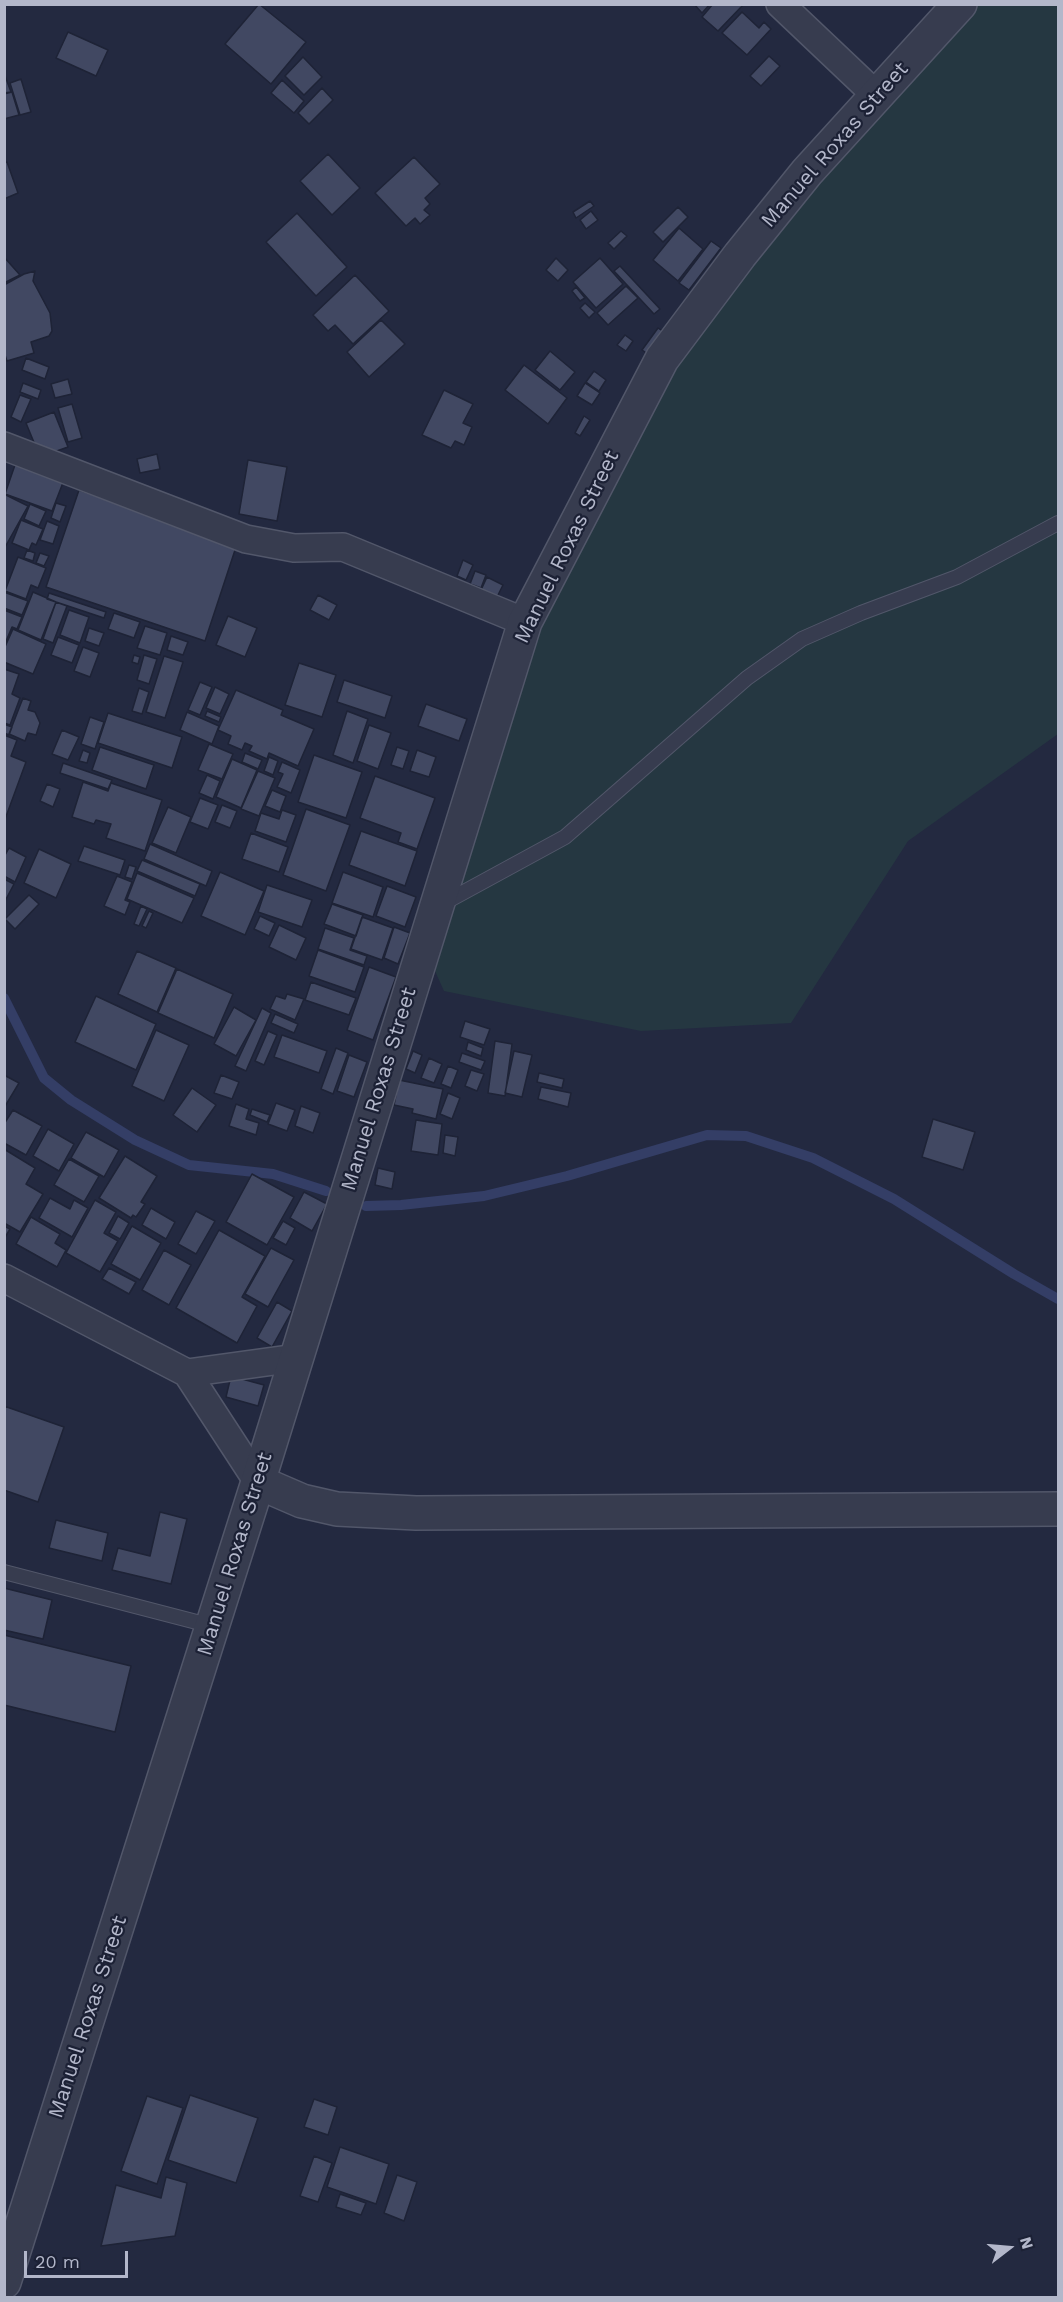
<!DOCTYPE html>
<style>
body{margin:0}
#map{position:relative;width:1063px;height:2302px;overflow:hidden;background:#232940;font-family:"Work Sans",sans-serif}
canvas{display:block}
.frame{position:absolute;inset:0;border:6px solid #b3b7ca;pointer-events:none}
.north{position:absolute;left:979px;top:2218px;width:60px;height:60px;-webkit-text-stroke:4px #1c2135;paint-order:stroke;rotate:74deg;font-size:16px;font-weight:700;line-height:24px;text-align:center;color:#b3b7ca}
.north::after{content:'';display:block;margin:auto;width:21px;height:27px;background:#b3b7ca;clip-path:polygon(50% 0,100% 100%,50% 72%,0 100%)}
.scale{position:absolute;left:24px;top:2251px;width:104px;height:27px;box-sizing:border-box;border:3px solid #b3b7ca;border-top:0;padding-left:8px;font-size:18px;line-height:21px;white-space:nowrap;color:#b3b7ca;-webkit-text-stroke:4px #1c2135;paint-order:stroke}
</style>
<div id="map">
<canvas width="1063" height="2302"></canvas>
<div class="frame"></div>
<div class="north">N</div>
<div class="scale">20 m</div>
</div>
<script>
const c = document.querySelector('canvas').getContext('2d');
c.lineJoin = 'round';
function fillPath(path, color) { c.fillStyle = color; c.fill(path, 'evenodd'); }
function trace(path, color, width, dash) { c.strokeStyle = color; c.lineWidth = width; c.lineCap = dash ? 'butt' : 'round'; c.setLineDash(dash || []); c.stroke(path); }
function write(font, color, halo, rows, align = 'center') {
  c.font = font + ' "Work Sans",sans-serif'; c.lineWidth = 4.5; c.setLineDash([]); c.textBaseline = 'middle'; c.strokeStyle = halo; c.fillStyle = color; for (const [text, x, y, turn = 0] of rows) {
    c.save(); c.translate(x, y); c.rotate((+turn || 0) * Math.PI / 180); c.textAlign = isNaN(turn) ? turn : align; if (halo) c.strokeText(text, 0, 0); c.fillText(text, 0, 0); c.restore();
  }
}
const green = new Path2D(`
 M948 5H1058V734L908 841 791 1023 641 1031 444 991 435 971 540 619 610 456Z`);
const stream = new Path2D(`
 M4 998 44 1078 71 1100 135 1140 189 1165 273 1174 326 1191
 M366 1206 401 1205 484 1196 567 1176 707 1135 746 1136 813 1158 894 1199 1014 1274 1058 1299`);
const building = new Path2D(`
 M259 4 306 42 271 84 225 44Z
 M694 4H710L702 13Z
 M713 4H740L742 6 718 31 702 17Z
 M742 12 759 28 764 22 771 29 747 55 722 33Z
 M68 32 108 50 96 76 56 58Z
 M769 56 780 66 761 86 750 76Z
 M303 57 322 77 304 95 285 76Z
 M4 73 11 92 4 93Z
 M21 79 31 112 20 115 10 83Z
 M282 80 304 101 294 113 271 93Z
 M322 88 333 100 309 124 298 113Z
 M12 92 19 115 4 119V94Z
 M328 154 360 188 332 215 300 181Z
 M414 157 440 184 425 198 430 204 424 210 430 215 420 224 415 218 406 226 375 193Z
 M7 162 18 193 4 199V163Z
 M590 201 594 206 576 218 573 212Z
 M678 207 688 217 663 242 653 232Z
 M591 211 598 220 586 229 580 220Z
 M297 213 347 267 316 296 266 242Z
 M679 228 703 249 678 281 653 260Z
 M621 231 627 236 614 249 608 243Z
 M711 241 721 248 689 290 679 283Z
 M4 257 20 275 4 283Z
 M556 258 568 270 558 281 546 270Z
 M600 258 623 284 596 308 573 282Z
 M620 266 660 309 654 314 614 271Z
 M35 271 33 281 50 313 52 331 49 336 31 342 34 353 7 361 4 352V285L24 274Z
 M355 275 389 311 353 344 335 325 328 331 313 315Z
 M626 286 638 298 608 325 597 313Z
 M576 287 585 298 580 301 572 291Z
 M585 303 595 312 589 318 580 308Z
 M381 320 405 344 369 377 347 352Z
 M658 328 664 332 648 354 642 350Z
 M625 335 633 341 626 351 617 345Z
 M550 351 575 372 560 390 535 370Z
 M26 358 49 367 45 379 22 370Z
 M524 365 567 398 548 424 505 390Z
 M594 371 606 380 599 391 586 382Z
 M68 379 72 394 55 398 51 384Z
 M23 383 41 390 38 399 20 392Z
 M585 383 600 393 592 405 577 396Z
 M444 390 473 404 463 423 472 427 464 445 455 441 451 448 422 435Z
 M20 395 31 399 21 422 11 417Z
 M72 404 82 438 68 442 58 408Z
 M54 412 68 447 40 457 26 423Z
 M584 416 590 420 580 436 575 433Z
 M157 454 160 469 140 473 137 459Z
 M248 460 287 467 277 521 239 514Z
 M16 462 64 480 52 511 5 494Z
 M79 490 237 544 205 641 46 587Z
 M4 494 28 506 4 549Z
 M56 503 66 506 60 522 51 518Z
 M30 504 46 511 39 526 24 519Z
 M21 520 43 529 36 545 32 543 29 550 12 543Z
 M47 521 59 526 53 544 40 540Z
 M27 550 35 553 33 561 24 558Z
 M40 553 49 556 44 566 36 563Z
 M18 557 46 568 38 588 31 585 26 599 5 591Z
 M463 560 473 565 466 580 457 576Z
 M475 571 486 575 481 588 470 584Z
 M487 577 503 585 496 599 481 590Z
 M4 592 28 601 22 615 4 608Z
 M33 592 56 602 41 640 18 630Z
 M49 593 106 612 104 618 47 599Z
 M318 595 337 605 329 620 310 610Z
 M56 602 67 606 53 643 43 639Z
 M4 610 22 617 17 629 12 627 4 646Z
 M69 610 89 617 80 643 60 635Z
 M114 613 140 622 134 638 108 629Z
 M228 616 257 628 245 657 216 645Z
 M145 626 167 633 160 655 137 648Z
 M89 628 104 633 99 646 85 641Z
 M13 629 46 644 33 674 4 662V649Z
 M171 636 188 642 183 655 167 650Z
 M58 637 79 645 72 663 51 655Z
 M83 647 99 653 90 677 74 671Z
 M134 655 140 657 138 664 132 662Z
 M144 655 157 659 149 684 137 680Z
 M164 656 183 662 165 718 146 712Z
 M299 663 336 675 322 717 285 705Z
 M4 669 19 674 12 694 20 698 10 725 4 723Z
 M344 680 392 696 385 718 337 702Z
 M200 682 212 687 200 715 188 710Z
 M215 687 229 694 220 714 206 708Z
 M139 688 149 692 142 714 132 711Z
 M236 690 283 710 281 715 314 729 298 766 269 753 267 759 249 751 252 746 245 743 242 750 228 744 231 736 218 730Z
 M23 698 31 701 28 710 35 712 40 723 36 735 28 733 25 741 9 734Z
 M426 704 467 719 459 741 418 726Z
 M207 711 221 717 219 722 205 716Z
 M347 711 368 719 353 763 333 755Z
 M187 712 219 726 212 744 180 730Z
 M108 713 182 737 172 768 98 743Z
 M90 717 104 722 95 749 81 744Z
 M4 724 12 727 9 735 4 733Z
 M369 725 391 733 378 769 357 761Z
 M62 730 79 737 68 760 52 754Z
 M4 735 17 740 11 756 26 762 4 822Z
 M209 744 233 754 222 779 198 770Z
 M100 747 154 765 146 789 92 770Z
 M397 747 409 751 403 769 391 765Z
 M83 750 90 753 87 763 79 761Z
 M417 750 436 757 429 777 410 771Z
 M245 753 262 760 258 769 242 762Z
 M314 755 362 772 346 818 298 802Z
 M269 757 278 761 273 775 264 771Z
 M232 759 257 770 241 808 216 797Z
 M282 762 300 770 291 793 277 787 283 774 278 772Z
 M63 763 112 780 108 789 60 773Z
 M258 771 275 778 259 816 241 809Z
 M207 775 220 781 213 799 199 793Z
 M375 776 435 798 417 849 398 842 401 833 360 818Z
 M83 782 108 791 111 783 162 800 145 851 106 838 111 824 96 820 94 824 72 817Z
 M47 784 60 789 53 807 40 801Z
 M272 790 286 796 280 812 265 806Z
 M200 798 218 805 208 829 190 822Z
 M222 805 237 811 230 828 215 822Z
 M168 807 191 817 176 853 152 843Z
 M306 809 350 825 326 891 283 875Z
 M282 810 296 815 286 842 255 831 261 813 279 819Z
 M361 831 417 851 405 886 349 865Z
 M251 833 288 847 279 872 242 859Z
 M150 844 212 871 206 886 144 859Z
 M84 846 125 860 120 875 78 861Z
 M9 848 26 857 15 882 4 876V857Z
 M39 849 71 864 56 898 24 883Z
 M142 860 200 884 195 896 137 871Z
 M129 865 136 867 132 879 125 877Z
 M220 872 264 891 245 935 201 916Z
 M343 872 383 887 373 917 332 903Z
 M137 873 194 898 182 923 127 899Z
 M117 876 132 882 125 900 130 902 125 915 104 906Z
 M4 879 14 884 4 903Z
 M267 885 312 900 302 927 258 912Z
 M387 886 416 897 405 927 376 916Z
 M29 895 39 904 15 929 5 919Z
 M332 904 363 915 356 936 324 924Z
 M141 906 147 909 139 926 134 924Z
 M149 911 153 913 146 928 142 926Z
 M260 916 275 923 269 936 254 929Z
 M362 917 393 928 382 960 351 949Z
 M279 925 306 938 296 960 269 947Z
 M394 927 410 933 398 964 384 958Z
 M325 928 354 938 350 950 367 956 364 965 318 949Z
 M318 950 364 967 355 992 309 976Z
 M137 951 176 968 157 1012 118 994Z
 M369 967 396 977 373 1040 347 1030Z
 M177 969 233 994 214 1038 158 1013Z
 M311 982 356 998 349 1015 305 1000Z
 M287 994 304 999 295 1020 270 1009 276 996 285 999Z
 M96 996 156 1024 136 1070 75 1042Z
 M234 1007 256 1020 236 1056 214 1044Z
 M262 1008 271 1013 246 1071 235 1066Z
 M275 1014 298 1024 294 1033 271 1023Z
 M465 1021 490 1029 484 1045 460 1037Z
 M156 1030 189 1045 164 1101 132 1086Z
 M268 1031 277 1035 264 1065 255 1061Z
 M282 1035 327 1051 319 1073 274 1057Z
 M495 1041 512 1044 505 1096 488 1093Z
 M468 1042 483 1048 481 1056 466 1050Z
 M336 1048 348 1053 333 1094 321 1089Z
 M413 1051 422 1055 415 1073 406 1069Z
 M514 1051 532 1055 522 1097 505 1093Z
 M462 1053 485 1061 481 1070 459 1062Z
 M349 1055 367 1062 354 1097 337 1091Z
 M429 1058 442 1064 434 1083 421 1078Z
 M448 1066 458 1070 451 1088 441 1084Z
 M471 1070 484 1074 477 1091 465 1086Z
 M539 1073 564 1079 562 1088 537 1082Z
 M4 1075 19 1083 4 1108Z
 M221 1075 239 1082 232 1099 214 1093Z
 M399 1080 443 1089 436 1119 412 1113 413 1109 394 1105Z
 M541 1087 571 1093 568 1107 538 1099Z
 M192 1088 216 1105 197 1132 173 1115Z
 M448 1093 460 1098 452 1119 440 1114Z
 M276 1103 295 1110 287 1131 268 1124Z
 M236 1104 249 1109 246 1119 259 1123 256 1135 229 1126Z
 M301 1106 320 1113 313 1133 295 1126Z
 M252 1109 270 1115 267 1122 250 1115Z
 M13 1110 42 1126 26 1155 4 1143V1124Z
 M933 1119 975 1132 963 1170 922 1157Z
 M416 1120 442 1124 438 1155 411 1151Z
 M48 1129 74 1144 59 1171 33 1156Z
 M86 1132 119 1150 104 1177 71 1158Z
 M445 1135 458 1137 455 1156 443 1153Z
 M4 1149 35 1168 26 1184 43 1194 20 1232 4 1223Z
 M125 1156 157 1176 141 1202 145 1204 136 1217 133 1215 131 1218 99 1198Z
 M69 1159 99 1176 84 1202 54 1185Z
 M378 1168 395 1172 392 1189 375 1185Z
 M252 1174 294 1197 267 1245 226 1222Z
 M304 1192 327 1204 312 1231 290 1218Z
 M50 1198 70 1209 74 1200 88 1208 72 1237 39 1218Z
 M95 1200 116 1212 104 1233 118 1241 100 1272 66 1253Z
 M151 1208 175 1222 166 1239 142 1225Z
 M196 1211 215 1221 196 1254 178 1244Z
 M118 1216 129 1223 120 1239 109 1233Z
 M31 1217 60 1234 55 1243 66 1250 57 1267 16 1244Z
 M283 1221 295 1228 286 1245 273 1238Z
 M4 1226 10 1229 4 1239Z
 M132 1226 161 1243 140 1280 111 1264Z
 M219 1230 265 1256 242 1297 257 1306 237 1343 176 1308Z
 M271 1248 294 1260 268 1307 245 1294Z
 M164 1250 191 1265 169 1305 142 1290Z
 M109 1268 136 1282 129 1294 102 1279Z
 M277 1302 292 1311 272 1347 257 1338Z
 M231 1376 264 1385 258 1406 226 1397Z
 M4 1406 64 1427 38 1502 4 1490Z
 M160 1512 187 1519 171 1584 112 1570 118 1548 150 1556Z
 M56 1520 108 1533 102 1561 49 1548Z
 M4 1588 52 1600 43 1639 4 1630Z
 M4 1635 131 1666 115 1732 4 1705Z
 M190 2095 258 2118 236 2183 168 2160Z
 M147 2096 183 2108 157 2184 121 2171Z
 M314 2099 337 2107 328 2135 304 2127Z
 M340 2147 389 2164 376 2204 327 2187Z
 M314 2156 332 2163 318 2202 300 2196Z
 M397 2175 417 2182 404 2221 384 2213Z
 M166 2177 187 2183 175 2236 101 2246 116 2185 161 2198Z
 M340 2194 366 2203 361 2215 336 2207Z`);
const service = new Path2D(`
 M442 904 565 837 747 678 802 639 861 613 957 577 1058 523
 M4 1572 212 1626`);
const minor = new Path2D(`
 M780 4 876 95
 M4 446 246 539 294 548 343 547 525 622
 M4 1278 187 1373 258 1482
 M187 1373 296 1358`);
const tertiary = new Path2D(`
 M258 1482 302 1501 337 1509 416 1513 1058 1509
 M4 2282 258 1482 525 622 662 359 740 255 807 172 960 4`);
const streetNames = [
 ["Manuel Roxas Street",835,145,-49],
 ["Manuel Roxas Street",567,547,-64],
 ["Manuel Roxas Street",379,1089,-73],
 ["Manuel Roxas Street",235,1554,-73],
 ["Manuel Roxas Street",88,2017,-72]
];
fillPath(green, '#253741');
trace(stream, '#343e66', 10);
fillPath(building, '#414862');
trace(building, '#1e2336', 1.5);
trace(service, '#52576a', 16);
trace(minor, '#52576a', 30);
trace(tertiary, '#52576a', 36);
trace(service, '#373c4f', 14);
trace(minor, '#373c4f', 27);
trace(tertiary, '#373c4f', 33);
write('21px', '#b3b7ca', '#1c2135', streetNames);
</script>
